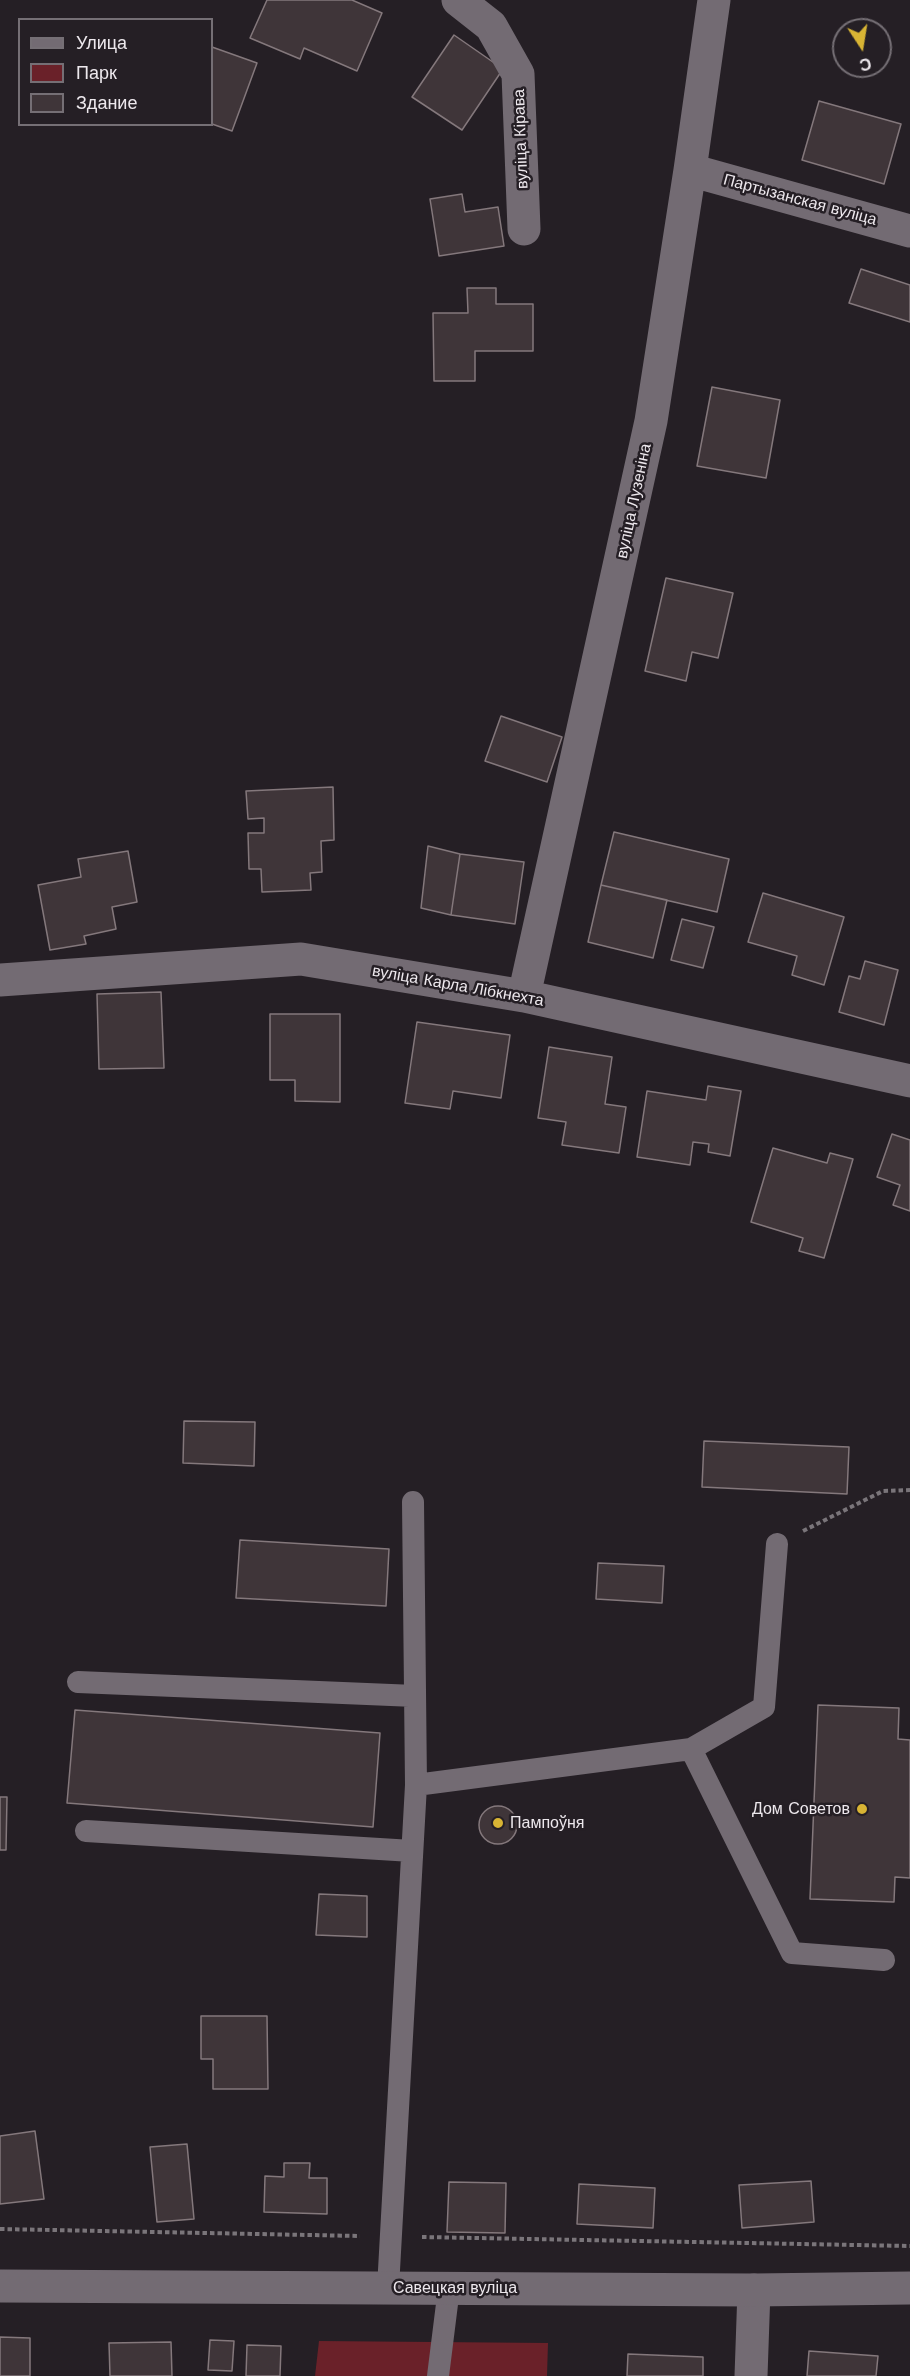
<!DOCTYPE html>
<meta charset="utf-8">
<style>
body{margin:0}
#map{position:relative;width:910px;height:2376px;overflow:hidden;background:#251f25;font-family:"Work Sans",sans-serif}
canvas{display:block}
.legend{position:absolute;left:18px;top:18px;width:195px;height:108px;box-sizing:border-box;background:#251f25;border:2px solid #756f75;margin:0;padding:8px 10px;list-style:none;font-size:18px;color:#ede8ed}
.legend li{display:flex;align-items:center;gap:12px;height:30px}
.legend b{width:30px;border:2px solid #756f75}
.north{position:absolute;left:832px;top:18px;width:60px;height:60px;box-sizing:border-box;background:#251f25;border:2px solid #756f75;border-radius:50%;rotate:168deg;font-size:16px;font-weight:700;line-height:24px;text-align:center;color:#ede8ed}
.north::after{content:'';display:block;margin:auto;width:21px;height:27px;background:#d8b434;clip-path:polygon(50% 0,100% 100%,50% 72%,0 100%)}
</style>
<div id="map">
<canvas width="910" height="2376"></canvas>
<ul class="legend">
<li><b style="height:8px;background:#736b73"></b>Улица</li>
<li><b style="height:16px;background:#6a2129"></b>Парк</li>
<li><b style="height:16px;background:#3f3539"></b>Здание</li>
</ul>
<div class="north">С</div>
</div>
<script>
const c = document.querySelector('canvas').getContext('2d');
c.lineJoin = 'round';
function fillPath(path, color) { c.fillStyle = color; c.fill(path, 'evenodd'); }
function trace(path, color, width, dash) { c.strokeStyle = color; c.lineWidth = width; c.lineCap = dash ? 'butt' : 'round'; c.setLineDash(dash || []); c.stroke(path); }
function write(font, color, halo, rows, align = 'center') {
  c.font = font + ' "Work Sans",sans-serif'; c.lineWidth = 5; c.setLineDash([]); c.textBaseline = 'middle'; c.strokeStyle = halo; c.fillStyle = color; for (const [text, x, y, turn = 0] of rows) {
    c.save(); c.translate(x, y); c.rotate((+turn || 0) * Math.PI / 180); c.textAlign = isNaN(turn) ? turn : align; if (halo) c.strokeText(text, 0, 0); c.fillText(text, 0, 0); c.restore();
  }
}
const green = new Path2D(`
 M319 2341 548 2343 547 2376H315Z`);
const building = new Path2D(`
 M267 0H352L382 13 357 71 304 48 300 59 250 38Z
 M454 35 503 69 462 130 412 97Z
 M212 47 257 63 232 131 212 124Z
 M819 101 901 124 884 184 802 160Z
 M462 194 465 212 498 207 504 246 439 256 430 199Z
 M861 269 910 285V322L849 303Z
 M467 288H496V304H533V351H475V381H434L433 313H468Z
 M712 387 780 400 766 478 697 466Z
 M666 578 733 593 718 658 692 652 686 681 645 671Z
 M501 716 562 737 547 782 485 761Z
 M333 787 334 840 321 841 322 872 310 873 311 890 262 892 261 869H249L248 833H264V818L248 819 246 791Z
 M614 832 729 859 717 912 601 885Z
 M428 846 460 854 451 915 421 908Z
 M128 851 137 902 112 907 116 929 84 936 86 944 50 950 38 885 81 877 78 859Z
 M460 854 524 862 515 924 451 915Z
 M601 885 667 900 653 958 588 942Z
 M763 893 844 917 824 985 792 975 797 956 748 942Z
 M682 919 714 927 703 968 671 960Z
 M865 961 898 970 884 1025 839 1012 849 976 860 979Z
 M161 992 164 1068 99 1069 97 994Z
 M270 1014H340V1102L295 1101V1080H270Z
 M417 1022 510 1035 501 1098 453 1091 450 1109 405 1103Z
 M549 1047 612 1057 605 1104 626 1107 619 1153 562 1145 566 1122 538 1118Z
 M708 1086 741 1091 730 1156 708 1152 709 1144 693 1142 690 1165 637 1157 647 1091 706 1100Z
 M892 1134 910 1140V1211L893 1205 900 1185 877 1177Z
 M773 1148 827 1163 830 1153 853 1159 824 1258 799 1251 803 1238 751 1222Z
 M184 1421 255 1422 254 1466 183 1463Z
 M704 1441 849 1447 847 1494 702 1487Z
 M240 1540 389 1549 386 1606 236 1598Z
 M598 1563 664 1566 662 1603 596 1599Z
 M818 1705 899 1708 898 1739 910 1740V1878L895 1877 894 1902 810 1899Z
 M75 1710 380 1733 373 1827 67 1803Z
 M0 1797H7L6 1850H0Z
 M479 1825a19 19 0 1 1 38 0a19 19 0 1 1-38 0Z
 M319 1894 367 1896V1937L316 1935Z
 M201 2016H267L268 2089H213V2059H201Z
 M35 2131 44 2199 0 2204V2136Z
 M187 2144 194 2219 157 2222 150 2147Z
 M284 2163H310L309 2178H327V2214L264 2212 265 2176 284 2177Z
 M811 2181 814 2222 742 2228 739 2185Z
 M449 2182 506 2183 505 2233 447 2232Z
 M579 2184 655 2188 653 2228 577 2224Z
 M0 2337 30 2338V2376H0Z
 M210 2340 234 2341 232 2371 208 2370Z
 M171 2342 172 2376H110L109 2343Z
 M247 2345 281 2346 280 2376H246Z
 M809 2351 878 2356 876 2376H807Z
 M628 2354 703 2357V2376H627Z`);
const path = new Path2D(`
 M803 1531 883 1491 910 1490
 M0 2229 360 2236
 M422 2237 910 2246`);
const service = new Path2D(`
 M78 1682 415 1696
 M691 1749 792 1953 884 1960
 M416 1785 691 1749 764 1707 777 1544
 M86 1831 412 1851
 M388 2288 416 1785 413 1502
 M438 2376 449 2288`);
const minor = new Path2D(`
 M458 0 491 26 518 74 524 229
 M690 170 910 231
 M0 980 301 959 524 996 910 1081
 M524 996 651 421 690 170 714 0
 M751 2376 754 2290`);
const tertiary = new Path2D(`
 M0 2286 754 2290 910 2288`);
const markers = [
 [862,1809,6,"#d8b434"],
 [498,1823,6,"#d8b434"]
];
const streetNames = [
 ["вуліца Кірава",521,139,-92],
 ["Партызанская вуліца",800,200,15],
 ["вуліца Лузеніна",634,501,-78],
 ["вуліца Карла Лібкнехта",458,986,10],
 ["Савецкая вуліца",455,2288]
];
const poiNames = [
 ["Дом Советов",850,1809],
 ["Пампоўня",510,1823,"left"]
];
fillPath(green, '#6a2129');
fillPath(building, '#3f3539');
trace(building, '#84787c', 1.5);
trace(path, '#7a757a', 4, [4.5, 3]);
trace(service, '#736b73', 22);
trace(minor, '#736b73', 33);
trace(tertiary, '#736b73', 33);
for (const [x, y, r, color] of markers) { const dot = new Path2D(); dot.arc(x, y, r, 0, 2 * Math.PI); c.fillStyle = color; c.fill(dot); trace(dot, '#251f25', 2); }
write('16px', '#ede8ed', '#251f25', streetNames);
write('16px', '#ede8ed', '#251f25', poiNames, 'right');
</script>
